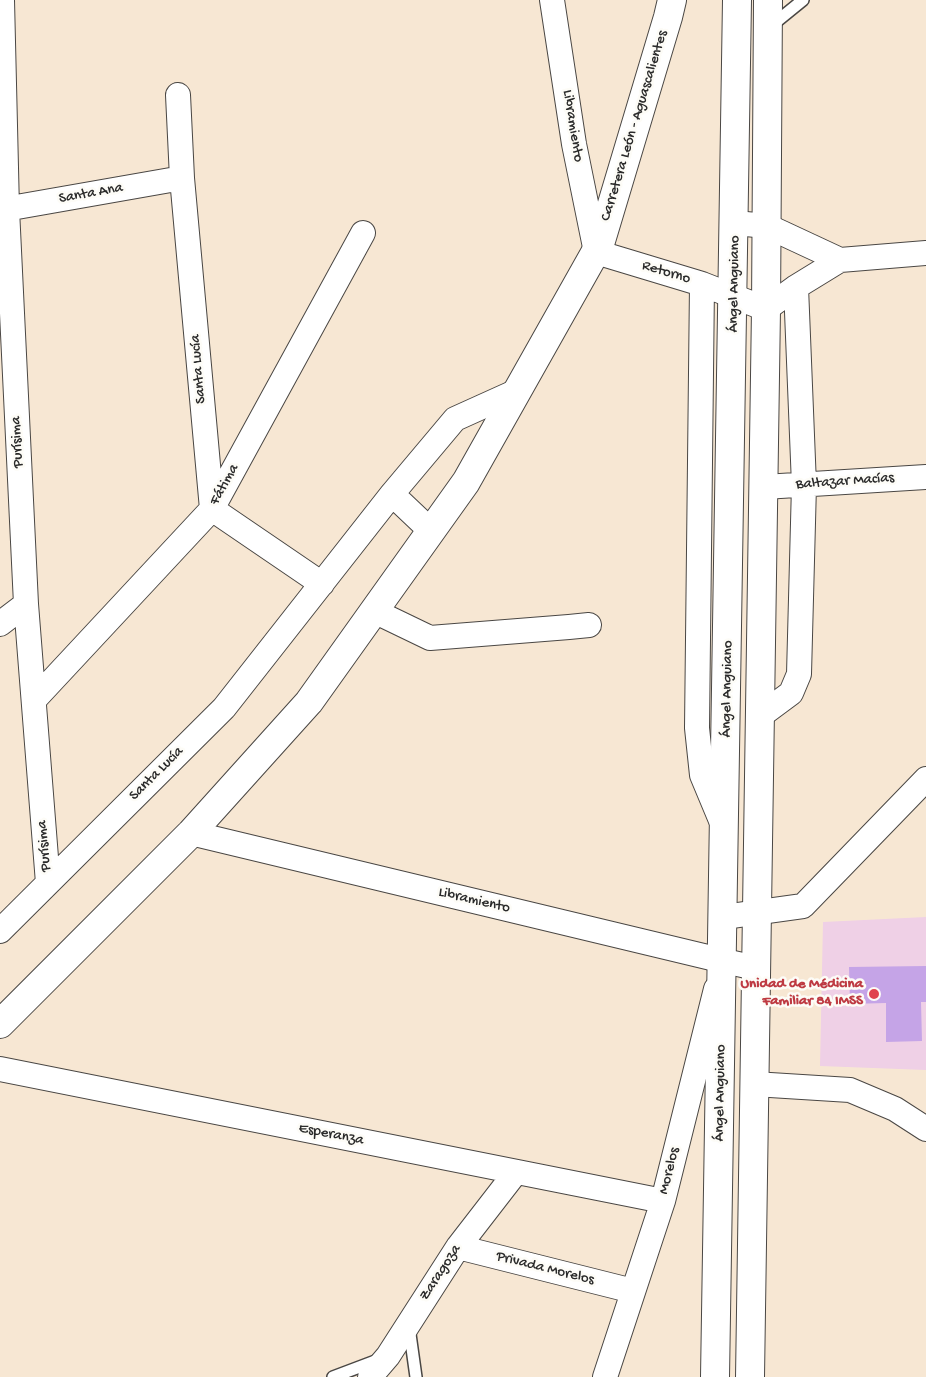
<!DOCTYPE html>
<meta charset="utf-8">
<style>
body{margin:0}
canvas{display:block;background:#f7e7d3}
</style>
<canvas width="926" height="1377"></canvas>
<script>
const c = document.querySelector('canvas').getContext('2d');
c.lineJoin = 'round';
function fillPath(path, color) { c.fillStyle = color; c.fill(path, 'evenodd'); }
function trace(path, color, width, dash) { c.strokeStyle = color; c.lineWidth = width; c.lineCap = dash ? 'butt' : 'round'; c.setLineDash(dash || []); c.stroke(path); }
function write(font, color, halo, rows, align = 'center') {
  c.font = font + ' "Gochi Hand",sans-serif'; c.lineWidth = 5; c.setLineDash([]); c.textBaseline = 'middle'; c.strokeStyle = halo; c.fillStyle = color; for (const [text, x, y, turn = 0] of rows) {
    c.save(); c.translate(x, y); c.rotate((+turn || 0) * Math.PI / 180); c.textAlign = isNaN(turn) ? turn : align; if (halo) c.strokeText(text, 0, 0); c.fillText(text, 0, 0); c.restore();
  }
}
const built = new Path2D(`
 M926 917V1070L820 1066 823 922Z`);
const building = new Path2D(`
 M926 966V1002H921L922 1041 886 1042V1003L850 1004 849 967Z`);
const lane = new Path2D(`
 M771 26 803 0
 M409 1327 416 1377
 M333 1377 378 1360`);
const street = new Path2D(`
 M2 0 7 209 26 604 48 883
 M552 0 574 144 596 252 702 284 766 309 796 287 840 260 926 253
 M178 95 182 178 212 509 322 584
 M0 210 182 178
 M735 223 767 226 840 260
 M702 284 697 728 702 775 725 830
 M764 487 926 477
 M392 494 431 531
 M374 611 430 638 569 627 589 625
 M0 624 26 604
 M34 700 212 509 363 233
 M760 716 791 693 799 674 804 485 796 287
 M191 833 724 961 756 968
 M724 917 803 906 926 779
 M0 931 224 708 392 494 455 419 517 391
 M0 1069 663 1201
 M754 1084 850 1090 895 1109 926 1129
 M458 1247 633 1291
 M370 1377 388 1356 458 1247 516 1172
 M605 1377 663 1201 716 989`);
const secondary = new Path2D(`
 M715 1377C725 918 734 459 737 0
 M750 1377 766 309 768 0`);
const primary = new Path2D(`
 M0 1024 191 833 309 702 466 482 600 244 668 17 672 0`);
const markers = [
 [874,994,6,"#e0444e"]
];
const streetNames = [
 ["Libramiento",572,126,81],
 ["Carretera León - Aguascalientes",635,126,-73],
 ["Santa Ana",91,194,-10],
 ["Retorno",666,273,17],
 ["Ángel Anguiano",735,284,-89],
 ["Santa Lucía",199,369,-95],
 ["Purísima",18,442,-93],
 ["Baltazar Macías",845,482,-4],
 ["Fátima",225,485,-61],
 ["Ángel Anguiano",728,689,-89],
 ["Santa Lucía",157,774,-45],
 ["Purísima",45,846,-95],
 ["Libramiento",474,901,13],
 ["Ángel Anguiano",721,1093,-89],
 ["Esperanza",331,1135,11],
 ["Morelos",670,1171,-76],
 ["Privada Morelos",545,1269,14],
 ["Zaragoza",441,1273,-57]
];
const healthNames = [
 ["Unidad de Médicina",863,985],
 ["Familiar 84 IMSS",863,1002]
];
fillPath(built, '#efd0e6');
fillPath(building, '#c5a4e7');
trace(lane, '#4a4744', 14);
trace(street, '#4a4744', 26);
trace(secondary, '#4a4744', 30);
trace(primary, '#4a4744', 30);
trace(lane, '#fff', 11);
trace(street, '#fff', 24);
trace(secondary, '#fff', 28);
trace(primary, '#fff', 28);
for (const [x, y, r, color] of markers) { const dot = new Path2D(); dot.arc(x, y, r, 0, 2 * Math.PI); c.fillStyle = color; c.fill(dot); trace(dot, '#fdfcf7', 2); }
write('15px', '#2b2b2b', '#fdfcf7', streetNames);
write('bold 15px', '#be3a42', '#fdfcf7', healthNames, 'right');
</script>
